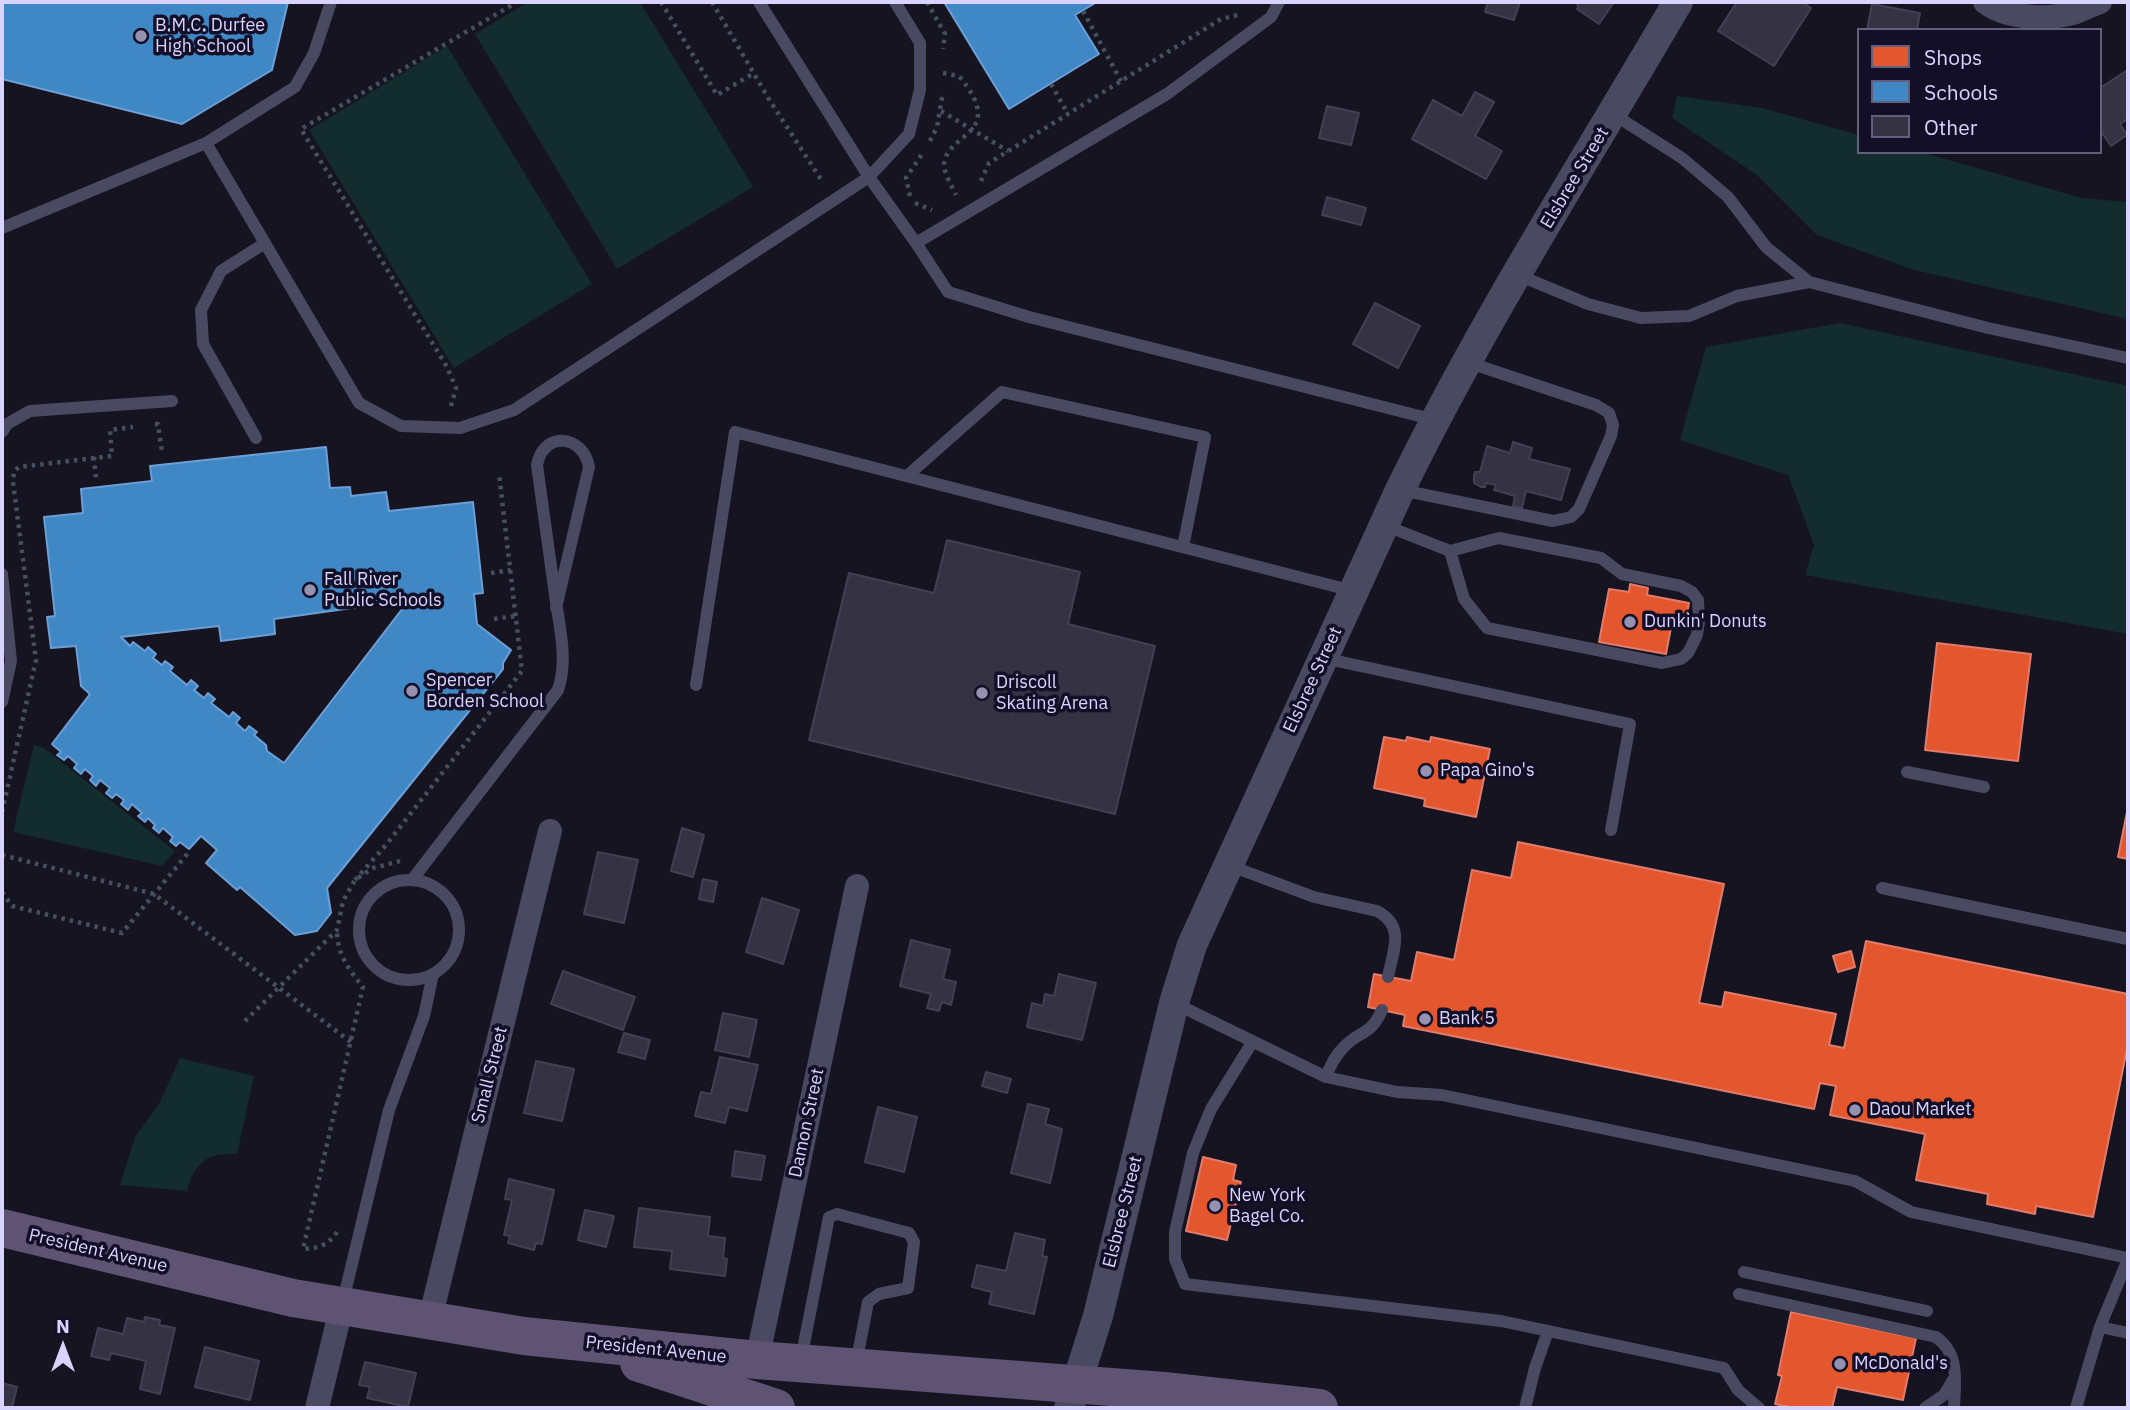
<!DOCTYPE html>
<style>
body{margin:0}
#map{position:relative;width:2130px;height:1410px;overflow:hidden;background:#161421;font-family:"IBM Plex Sans",sans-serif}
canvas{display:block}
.frame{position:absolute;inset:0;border:4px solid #d9d4ff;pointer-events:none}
.legend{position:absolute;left:1857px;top:28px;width:245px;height:126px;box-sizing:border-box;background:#130f26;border:2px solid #625e7d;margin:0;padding:9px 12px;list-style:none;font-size:21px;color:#d9d4ff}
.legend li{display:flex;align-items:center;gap:14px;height:35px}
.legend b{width:35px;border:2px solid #625e7d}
.north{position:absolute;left:28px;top:1312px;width:70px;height:70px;-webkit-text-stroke:5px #130f26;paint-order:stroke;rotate:0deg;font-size:19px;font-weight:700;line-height:28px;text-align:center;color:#d9d4ff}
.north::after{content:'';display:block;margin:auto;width:24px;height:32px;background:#d9d4ff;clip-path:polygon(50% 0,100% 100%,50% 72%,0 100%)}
</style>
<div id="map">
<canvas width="2130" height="1410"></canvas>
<div class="frame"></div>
<ul class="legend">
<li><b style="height:19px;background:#e4572e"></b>Shops</li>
<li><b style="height:19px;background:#3f88c5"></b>Schools</li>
<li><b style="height:19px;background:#343243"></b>Other</li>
</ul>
<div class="north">N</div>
</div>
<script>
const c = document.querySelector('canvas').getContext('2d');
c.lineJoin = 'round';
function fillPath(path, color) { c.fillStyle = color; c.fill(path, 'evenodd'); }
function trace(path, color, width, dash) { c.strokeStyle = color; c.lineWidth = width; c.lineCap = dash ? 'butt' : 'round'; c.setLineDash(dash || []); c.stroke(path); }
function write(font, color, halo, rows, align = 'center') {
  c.font = font + ' "IBM Plex Sans",sans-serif'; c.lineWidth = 7; c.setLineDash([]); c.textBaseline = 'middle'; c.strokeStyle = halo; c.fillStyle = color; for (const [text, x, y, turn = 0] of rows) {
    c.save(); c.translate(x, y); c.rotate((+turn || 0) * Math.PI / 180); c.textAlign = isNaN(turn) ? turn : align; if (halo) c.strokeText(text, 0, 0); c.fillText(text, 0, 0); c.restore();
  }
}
const green = new Path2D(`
 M528 2H640L753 187 617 269 475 34Z
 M447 46 592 284 454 368 309 130Z
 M1677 96 1762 108 1859 135V152H1921L2082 198 2128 202V319L1914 270 1817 235 1757 175 1672 118Z
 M1840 323 2128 386V634L1805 575 1814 545 1788 475 1680 440 1706 347Z
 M34 745 44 748 175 851 162 866 13 832Z
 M180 1058 254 1076 237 1154C207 1153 195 1161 187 1191L120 1185 135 1137 159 1104Z`);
const shops = new Path2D(`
 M1630 584 1648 588 1647 595 1689 603 1685 624 1672 622 1666 654 1599 642 1609 589 1629 592Z
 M1937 643 2031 654 2018 761 1925 750Z
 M1384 737 1406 741 1407 737 1430 742 1431 737 1490 749 1476 817 1424 806 1425 799 1374 788Z
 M2128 807V859L2118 857Z
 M1518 842 1724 884 1699 1003 1722 1007 1725 992 1836 1014 1829 1045 1844 1048 1866 941 2128 994V1044L2093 1217 2036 1206 2035 1214 1987 1204 1988 1194 1916 1180 1925 1134 1830 1115 1836 1086 1820 1083 1814 1109 1403 1026 1405 1015 1368 1007 1374 974 1411 981 1417 952 1454 960 1472 870 1511 878Z
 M1851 951 1855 967 1838 972 1833 956Z
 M1203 1157 1236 1165 1233 1180 1241 1182 1227 1240 1186 1231Z
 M1791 1312 1916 1338 1903 1400 1837 1387 1832 1408H1795L1775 1404 1782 1376 1778 1375Z`);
const schools = new Path2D(`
 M2 2H288L272 70 182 124 2 79Z
 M944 2H1097L1075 15 1099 54 1009 109Z
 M326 447 330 488 350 487 351 496 386 492 389 511 473 502 483 593 474 594 477 624 511 650 503 663V669L327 888 331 913 317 931 295 935 240 887 237 890 206 863 217 850 201 836 189 849 180 842 176 846 170 841 173 837 163 828 159 833 153 828 155 825 148 818 145 822 138 816 142 813 132 804 128 810 121 804 124 800 116 794 112 798 106 793 110 788 100 780 96 786 90 780 93 776 85 769 81 774 74 768 77 764 68 756 64 760 57 755 61 752 52 744 90 694 81 686 76 646 51 648 47 617 55 616 44 517 83 513 81 489 152 481 150 466ZM409 600 284 763 267 751 266 745 254 735 257 732 249 726 245 731 236 723 240 718 233 712 229 717 211 703 215 699 208 693 204 698 194 690 198 686 191 680 187 685 170 671 173 667 165 661 162 665 153 658 156 654 148 647 145 651 133 642 130 646 121 637 219 626 221 641 275 634 274 619Z`);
const building = new Path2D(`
 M1488 2H1520L1514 20 1485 12Z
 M1574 2H1614L1599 24 1577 9 1579 6Z
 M1737 2H1802L1811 8 1774 66 1718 31Z
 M1872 4 1920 13 1917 30H1867Z
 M2126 71 2128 74V119L2120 124 2127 135 2111 146 2100 130V88Z
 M1475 92 1494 102 1475 136 1502 151 1486 179 1412 139 1433 100 1462 116Z
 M1327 106 1359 113 1351 145 1319 138Z
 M1327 197 1366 208 1361 225 1322 215Z
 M1375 303 1420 326 1398 368 1353 344Z
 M1513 442 1532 448 1529 459 1570 469 1561 500 1526 491 1522 508 1513 506 1515 496 1494 490 1496 485 1486 483 1485 487H1481L1474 483V475L1475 472H1480L1487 446 1510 453Z
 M947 540 1080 572 1068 624 1155 646 1115 814 809 740 849 573 934 593Z
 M682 828 704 835 693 877 671 871Z
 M598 852 638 860 624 923 584 914Z
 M703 879 717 882 713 902 699 899Z
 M762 898 799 910 783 964 746 952Z
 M911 940 950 950 943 979 956 982 951 1005 942 1002 939 1011 927 1008 931 994 900 986Z
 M563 971 635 997 623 1030 551 1004Z
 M1059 974 1096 983 1082 1040 1027 1027 1032 1003 1043 1006 1045 994 1054 996Z
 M723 1013 757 1020 749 1057 715 1050Z
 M624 1033 650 1040 645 1059 618 1052Z
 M720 1057 758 1065 747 1111 729 1107 725 1123 695 1116 701 1092 711 1094Z
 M536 1061 574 1069 562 1121 524 1113Z
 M986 1072 1011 1079 1007 1093 982 1086Z
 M1028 1104 1049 1109 1045 1124 1062 1129 1050 1183 1011 1173Z
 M878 1107 917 1117 904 1172 865 1162Z
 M735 1151 765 1156 761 1180 732 1176Z
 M509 1179 554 1190 542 1244 536 1243 534 1250 508 1243 510 1236 504 1235 512 1200 505 1199Z
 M639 1208 710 1217 708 1236 725 1238 723 1258 727 1259 725 1276 670 1269 672 1251 634 1247Z
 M585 1210 614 1216 606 1247 578 1240Z
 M1015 1233 1045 1240 1042 1256 1047 1257 1034 1314 989 1304 992 1292 972 1287 977 1265 1006 1271Z
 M145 1317 160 1320 159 1325 175 1328 160 1394 140 1389 146 1361 111 1353 109 1360 91 1356 98 1328 123 1334 127 1318 144 1322Z
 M205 1347 259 1361 250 1400 195 1387Z
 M365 1362 416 1373 408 1407 367 1398 370 1387 359 1385Z
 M2 1383 17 1387 12 1408H2Z`);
const path = new Path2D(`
 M661 2 717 95 754 73
 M712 2 770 101 822 181
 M927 2 945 34 943 49
 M1083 11 1121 81
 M943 73 959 76C1008 135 947 132 944 164 944 174 952 186 956 195
 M1051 84 1068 114
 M941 111 1008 151
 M930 141 937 127 943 92
 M981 181 989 163 1221 19 1238 15
 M910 196 906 178 924 151
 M915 203 932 210
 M451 406 456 388 447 367 301 129 517 2
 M155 424H158L162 452
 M94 457 96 479
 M491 573 511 570
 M494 619 516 616
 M2 812 36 660 13 482 14 471 19 467 112 456 110 430 133 427
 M2 855 154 894 351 1042
 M355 880 386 845 522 671 499 474
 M2 892 12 906 122 933 188 853
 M245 1021 337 930 343 901 355 880 373 868 400 861
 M337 1232C327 1246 319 1248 303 1249L363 987C348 969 337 953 337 930`);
const service = new Path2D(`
 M331 2 314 53 295 87 206 143 359 403 401 426 460 428 514 410 869 177 916 243 948 292 1029 317 1435 420
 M759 2 869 177 909 134 920 90V43L895 2
 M1613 114 1682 158 1728 197 1766 247 1809 282 1988 328 2128 358
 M2 228 206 143
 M916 243 1167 94 1271 17 1279 2
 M1518 275 1588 304 1641 318 1689 316 1737 296 1809 282
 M2 432 7 424 30 411 172 401
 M256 438 203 344 201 310 221 271 265 243
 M907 476 1002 392 1205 437 1183 547
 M1401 490 1553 521 1571 517 1579 509 1611 436 1613 425 1609 413 1596 405 1467 362
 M1384 525 1450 551 1499 538 1601 558 1622 574 1681 586 1692 592 1698 600 1699 621 1697 635 1688 653 1681 659 1662 663 1487 628 1464 599 1450 551
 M2 574 11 661 2 702
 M1323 658 1630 724 1611 830
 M696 685 735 432 1353 591
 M1907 772 1984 787
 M1228 865 1314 897 1377 911C1406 926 1393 951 1388 977
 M359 930a50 50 0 1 1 100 0a50 50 0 1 1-100 0Z
 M412 880 558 690C569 657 558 622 554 588 548 547 543 506 537 465 543 431 583 434 589 467L556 608
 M1882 888 2128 939
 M1174 1003 1326 1077 1397 1092 1442 1095 1855 1181 1911 1212 2128 1258
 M1253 1041 1211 1109 1193 1153 1175 1232V1259L1185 1284 1501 1321 1724 1368 1738 1390 1759 1408
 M1326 1077C1330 1066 1335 1056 1343 1048 1359 1030 1370 1037 1382 1010
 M1744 1272 1927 1311
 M1739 1294 1936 1337C1960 1354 1955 1381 1954 1408
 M343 1301 389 1110 424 1016 433 974
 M2100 1327 2128 1333
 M801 1359 829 1217 837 1214 909 1233 914 1242 908 1288 879 1294 868 1302 856 1364
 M1525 1408 1535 1368 1548 1331
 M1925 1408 1944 1395 1953 1380
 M2076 1408 2100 1327 2128 1259`);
const minor = new Path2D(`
 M1985 2C2007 19 2047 20 2073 13 2082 10 2091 5 2100 2
 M430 1319 550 831
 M757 1360 857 886
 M317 1408 342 1305`);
const tertiary = new Path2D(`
 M1069 1408 1098 1316 1174 1003 1192 945 1400 490C1482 322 1584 163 1678 2`);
const primary = new Path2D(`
 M2 1228 293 1298 524 1336 757 1360 1164 1391 1319 1408
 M639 1363 776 1408`);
const markers = [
 [141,36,7,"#9591b1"],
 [310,590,7,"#9591b1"],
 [1630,622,7,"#9591b1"],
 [412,691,7,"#9591b1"],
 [982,693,7,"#9591b1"],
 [1426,771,7,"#9591b1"],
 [1425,1019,7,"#9591b1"],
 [1855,1110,7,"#9591b1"],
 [1215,1206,7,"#9591b1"],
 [1840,1364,7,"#9591b1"]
];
const poiNames = [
 ["B.M.C. Durfee",155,26],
 ["High School",155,47],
 ["Fall River",324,580],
 ["Public Schools",324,601],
 ["Dunkin' Donuts",1644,622],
 ["Spencer",426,681],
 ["Borden School",426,702],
 ["Driscoll",996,683],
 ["Skating Arena",996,704],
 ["Papa Gino's",1440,771],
 ["Bank 5",1439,1019],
 ["Daou Market",1869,1110],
 ["New York",1229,1196],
 ["Bagel Co.",1229,1217],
 ["McDonald's",1854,1364]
];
const streetNames = [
 ["Elsbree Street",1575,178,-59],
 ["Elsbree Street",1313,680,-65],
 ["Small Street",490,1075,-76],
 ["Damon Street",807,1123,-78],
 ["Elsbree Street",1123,1212,-76],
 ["President Avenue",98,1251,13],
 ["President Avenue",656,1350,6]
];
fillPath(green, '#132c2d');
fillPath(shops, '#e4572e');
trace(shops, '#e17c6d', 2);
fillPath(schools, '#3f88c5');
trace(schools, '#6d9fd6', 2);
fillPath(building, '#343243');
trace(building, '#433f54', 2);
trace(path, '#44505f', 4.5, [3.5, 5]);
trace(service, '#4a4962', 12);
trace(minor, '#4a4962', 24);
trace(tertiary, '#4a4962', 30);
trace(primary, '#5e5373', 38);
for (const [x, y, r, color] of markers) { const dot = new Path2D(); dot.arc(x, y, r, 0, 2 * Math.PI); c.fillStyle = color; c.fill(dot); trace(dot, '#130f26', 2.5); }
write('18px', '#d9d4ff', '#130f26', poiNames, 'left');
write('18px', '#d9d4ff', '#130f26', streetNames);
</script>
